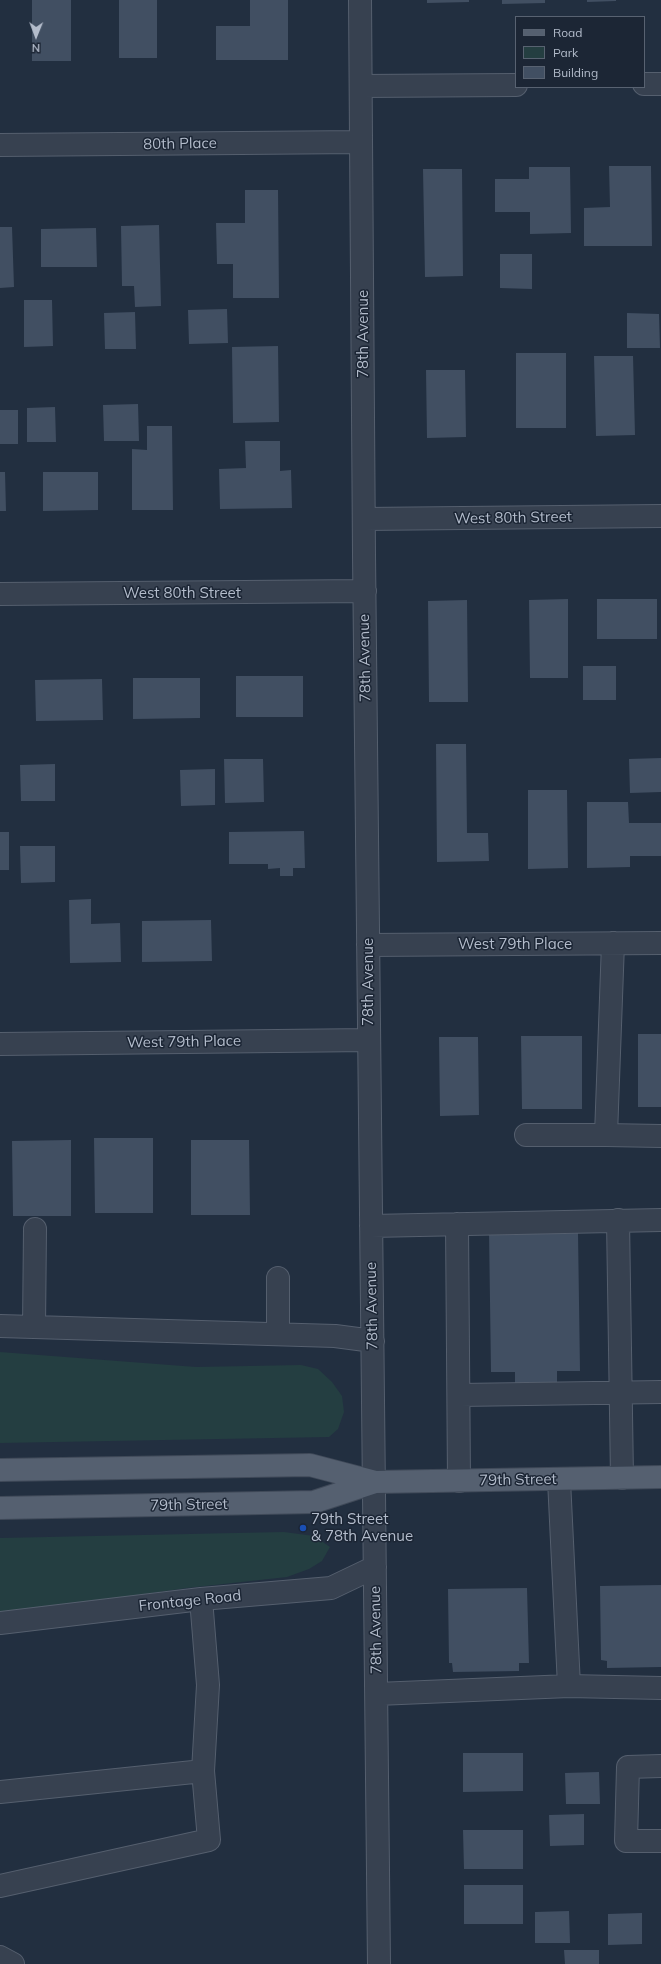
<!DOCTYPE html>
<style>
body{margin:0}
#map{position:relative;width:661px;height:1964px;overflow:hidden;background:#222f40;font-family:Mulish,sans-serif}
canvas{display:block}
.legend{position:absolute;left:515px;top:16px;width:130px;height:72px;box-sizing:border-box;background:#1c2635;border:1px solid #586271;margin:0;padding:5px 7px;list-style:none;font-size:12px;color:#b3bccb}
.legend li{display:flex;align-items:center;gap:8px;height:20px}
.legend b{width:20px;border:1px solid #586271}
.north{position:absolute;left:16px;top:16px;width:40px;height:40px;-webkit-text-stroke:3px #1c2635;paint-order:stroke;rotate:181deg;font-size:11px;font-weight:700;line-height:16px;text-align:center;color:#b3bccb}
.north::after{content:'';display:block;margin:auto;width:14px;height:18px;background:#b3bccb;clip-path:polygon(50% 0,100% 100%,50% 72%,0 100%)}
</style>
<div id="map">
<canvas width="661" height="1964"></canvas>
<ul class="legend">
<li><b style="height:5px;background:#556070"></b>Road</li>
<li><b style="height:11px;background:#243e41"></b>Park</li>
<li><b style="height:11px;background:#414f62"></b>Building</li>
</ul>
<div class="north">N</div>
</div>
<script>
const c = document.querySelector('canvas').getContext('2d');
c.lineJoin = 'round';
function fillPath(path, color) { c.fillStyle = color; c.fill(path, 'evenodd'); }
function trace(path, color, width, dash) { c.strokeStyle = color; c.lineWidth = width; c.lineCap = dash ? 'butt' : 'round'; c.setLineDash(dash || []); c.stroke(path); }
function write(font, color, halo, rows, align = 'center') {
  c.font = font + ' Mulish,sans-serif'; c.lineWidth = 3; c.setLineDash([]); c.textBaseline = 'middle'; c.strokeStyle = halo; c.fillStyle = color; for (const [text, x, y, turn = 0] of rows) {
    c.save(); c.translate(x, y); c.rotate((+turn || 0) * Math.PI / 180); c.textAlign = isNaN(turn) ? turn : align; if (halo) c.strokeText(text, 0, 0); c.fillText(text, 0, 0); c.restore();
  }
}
const green = new Path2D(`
 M0 1352 196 1367 301 1365 318 1369 332 1382 342 1396 344 1412 338 1429 329 1437 0 1443Z
 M284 1532 314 1536 330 1547 322 1561 309 1569 287 1577 187 1588 76 1604 0 1612V1538Z`);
const building = new Path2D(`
 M32 0H71V61H32Z
 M119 0H157V58H119Z
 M250 0H288V60H216V26H250Z
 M427 0H469V2L427 3Z
 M502 0H545V3L502 4Z
 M587 0H616V1L587 2Z
 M609 166H651L652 246H584V208L610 207Z
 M529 167H570L571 233 530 234V212H495V179H529Z
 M423 169H462L463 276 425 277Z
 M245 190H278L279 298H233V264H217L216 223H245Z
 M159 225 161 306 135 307 134 286H122L121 226Z
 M0 227H12L14 287 0 288Z
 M96 228 97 267H41V229Z
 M500 254H532V289L500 288Z
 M24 300H52L53 346 24 347Z
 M227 309 228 343 189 344 188 310Z
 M135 312 136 349H105L104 313Z
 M627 313 659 314 660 348H627Z
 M278 346 279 422 233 423 232 347Z
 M516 353H566V428H516Z
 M594 356H633L635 435 596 436Z
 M426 370H465L466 437 427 438Z
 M138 404 139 441H104L103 405Z
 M55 407 56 442H27V408Z
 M0 410H18V444H0Z
 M147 426H172L173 510H132V449L147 450Z
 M245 441H280V471L291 470 292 508 220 509 219 469 246 468Z
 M0 472H5L6 511H0Z
 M43 472H98V510L43 511Z
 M568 599V678H530L529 600Z
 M597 599H657V639H597Z
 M467 600 468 702H429L428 601Z
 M583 666H616V700H583Z
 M236 676H303V717H236Z
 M133 678H200V718L133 719Z
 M102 679 103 720 36 721 35 680Z
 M436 744H466L467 833H488L489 861 437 862Z
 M661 758V792L630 793 629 759Z
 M224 759H263L264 802 225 803Z
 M55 764V801H21L20 765Z
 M215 769V805L181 806 180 770Z
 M528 790H567L568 868 528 869Z
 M587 802H628L629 823H661V856H630V867L587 868Z
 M304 831 305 868H293V876H280V868L268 869V864H229V832Z
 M0 832H9V870H0Z
 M20 846H55V882L21 883Z
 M91 899V924L120 923 121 962 70 963 69 900Z
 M211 920 212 961 142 962V921Z
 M638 1034H661V1107H638Z
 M521 1036H582V1109H522Z
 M439 1037H478L479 1115 440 1116Z
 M94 1138H153V1213H95Z
 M71 1140V1216H13L12 1141Z
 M191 1140H249L250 1215H191Z
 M489 1230 534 1234 578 1233 580 1371H557V1384L515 1385V1372H491Z
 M661 1585V1667L607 1668V1661L601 1660 600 1586Z
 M527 1588 529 1663H519V1671L453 1672 452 1663H449L448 1589Z
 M463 1753H523V1791L463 1792Z
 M599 1772 600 1804H566L565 1773Z
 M584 1814V1845L550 1846 549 1815Z
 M463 1830H523V1869H464Z
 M464 1885H523V1924H464Z
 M569 1911 570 1943H535V1912Z
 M642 1913V1944L608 1945V1914Z
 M564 1950H599V1964H565Z`);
const minor = new Path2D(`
 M360 0 364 554 379 1964
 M644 84H661
 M361 86 516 85
 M0 145 361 142
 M364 519 661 516
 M0 594 365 591
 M613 943 606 1135 661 1136
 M368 945 661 943
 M0 1044 369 1040
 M526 1135H606
 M618 1220 622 1478
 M457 1224 459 1481
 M371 1226 661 1220
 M278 1278V1334
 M0 1326 335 1336 373 1341
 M34 1327 35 1229
 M460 1395 661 1392
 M0 1623 201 1599 331 1588 375 1567
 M569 1686 661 1688
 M377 1694 569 1686 559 1480
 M661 1766 628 1767 626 1841H661
 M0 1792 203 1771 208 1685 201 1599
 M0 1886 209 1840 203 1771
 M0 1957 13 1964`);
const major = new Path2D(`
 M0 1470 310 1465 375 1482 661 1477
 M0 1508 314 1502 375 1482`);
const markers = [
 [303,1528,4,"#1a4fb4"]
];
const streetNames = [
 ["80th Place",180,144,-1],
 ["78th Avenue",363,334,-90],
 ["West 80th Street",513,518,-1],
 ["West 80th Street",182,593],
 ["78th Avenue",365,658,-91],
 ["West 79th Place",515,944],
 ["78th Avenue",368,982,-90],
 ["West 79th Place",184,1042,-1],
 ["78th Avenue",372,1306,-91],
 ["79th Street",518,1480,-1],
 ["79th Street",189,1505,-1],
 ["Frontage Road",190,1601,-6],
 ["78th Avenue",376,1630,-91]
];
const poiNames = [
 ["79th Street",311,1519],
 ["& 78th Avenue",311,1536]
];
fillPath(green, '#243e41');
fillPath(building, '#414f62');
trace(minor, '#555f6e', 24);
trace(major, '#404a59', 24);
trace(minor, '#374150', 22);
trace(major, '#556070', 22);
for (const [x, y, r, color] of markers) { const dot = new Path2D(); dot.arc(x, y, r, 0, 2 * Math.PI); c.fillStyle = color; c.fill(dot); trace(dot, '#1c2635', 1.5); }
write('15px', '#b3bccb', '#1c2635', streetNames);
write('15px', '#b3bccb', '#1c2635', poiNames, 'left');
</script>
